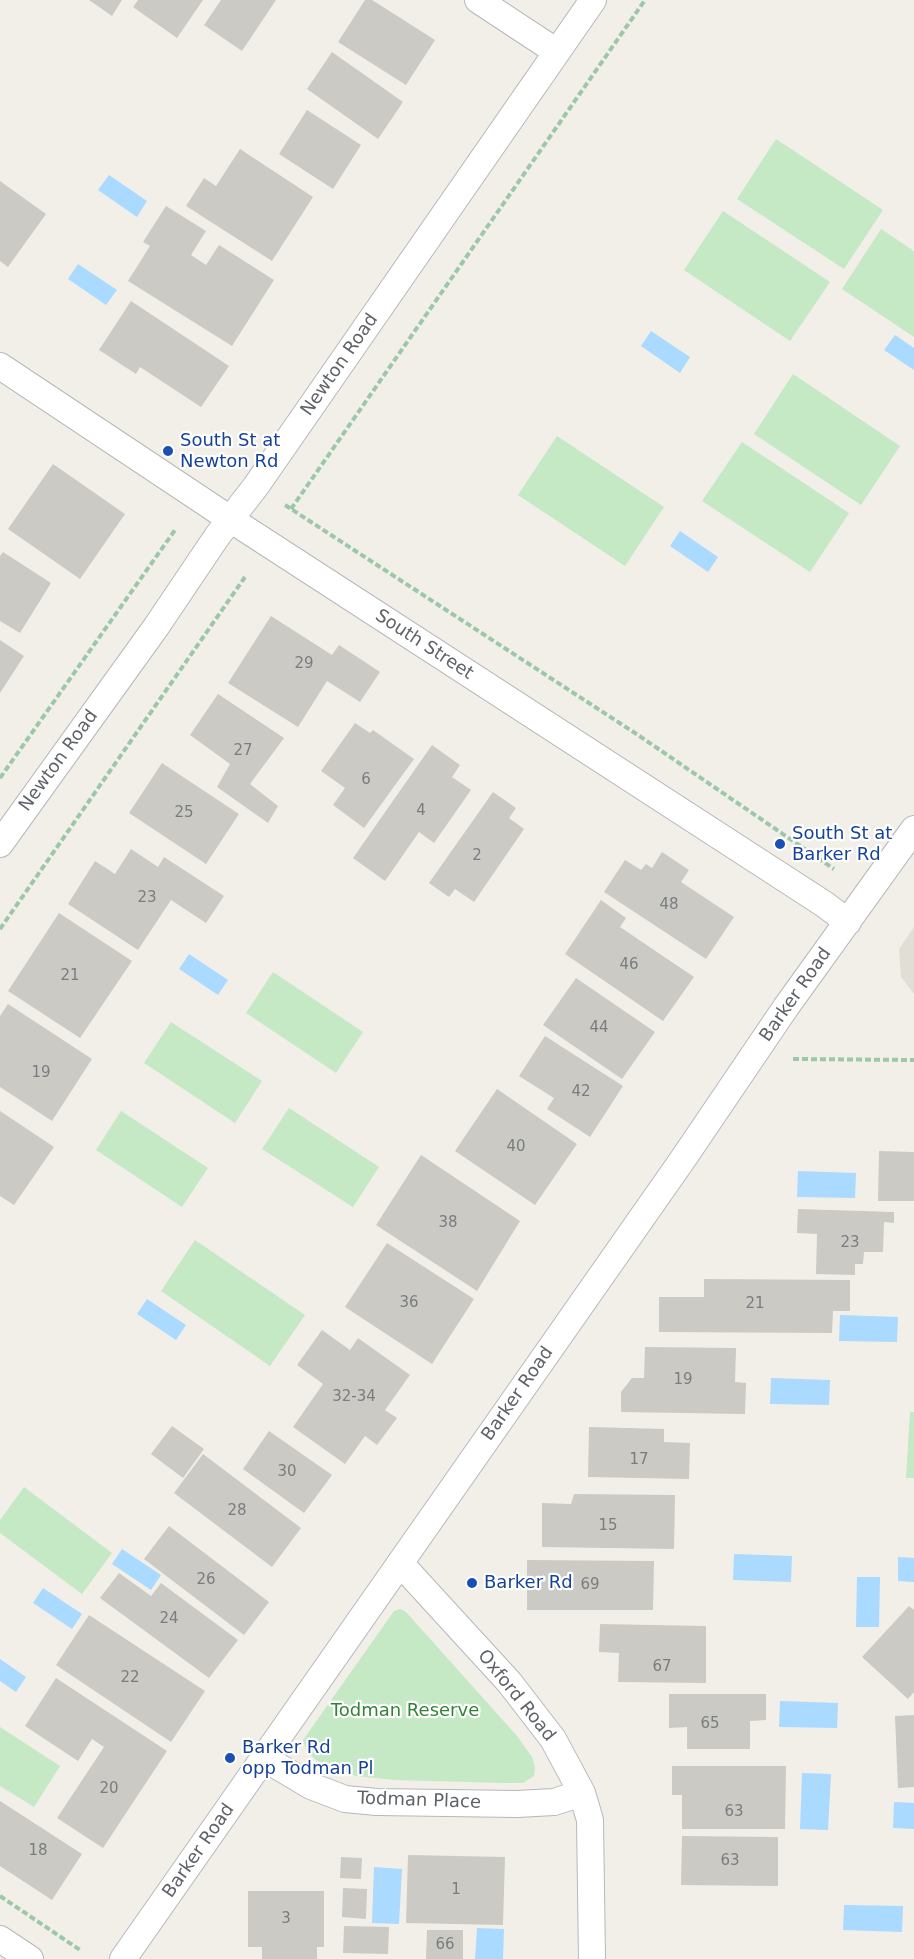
<!DOCTYPE html>
<style>
body{margin:0}
canvas{display:block;background:#f1efe8}
</style>
<canvas width="914" height="1959"></canvas>
<script>
const g = document.querySelector('canvas').getContext('2d');
g.lineJoin = 'round';
function fill(path, color) { g.fillStyle = color; g.fill(path, 'evenodd'); }
const shape = rows => new Path2D(rows.map(r => 'M' + r).join(''));
function stroke(path, color, width, dash) { g.strokeStyle = color; g.lineWidth = width; g.lineCap = dash ? 'butt' : 'round'; g.setLineDash(dash || []); g.stroke(path); }
function label(font, color, halo, rows, align = 'center') {
  g.font = font + ' "DejaVu Sans",sans-serif'; g.lineWidth = 4.5; g.setLineDash([]); g.textBaseline = 'middle'; g.strokeStyle = halo; g.fillStyle = color; for (const [text, x, y, turn = 0] of rows) {
    g.save(); g.translate(x, y); g.rotate((+turn || 0) * Math.PI / 180); g.textAlign = isNaN(turn) ? turn : align; if (halo) g.strokeText(text, 0, 0); g.fillText(text, 0, 0); g.restore();
  }
}
fill(shape([
 [914,927,914,994,901,977,899,949]
]), '#e1ded6');
fill(shape([
 [776,139,883,210,844,269,737,199],
 [723,211,830,282,790,341,684,270],
 [881,229,914,251,914,337,842,289],
 [793,374,900,446,861,505,754,434],
 [557,436,664,507,625,566,518,495],
 [742,442,849,513,810,572,702,501],
 [273,972,363,1032,336,1073,246,1013],
 [171,1022,262,1081,235,1123,144,1063],
 [289,1108,379,1167,353,1207,262,1149],
 [121,1111,208,1168,182,1207,96,1150],
 [195,1240,305,1315,270,1366,161,1291],
 [910,1412,914,1412,914,1478,906,1478],
 [24,1487,112,1553,82,1594,0,1533,0,1520],
 [400,1609,406,1612,517,1736,532,1757,535,1767,534,1776,523,1783,506,1783,394,1780,356,1776,324,1767,307,1752,303,1740,394,1611],
 [0,1727,60,1766,34,1807,0,1786]
]), '#c5e8c5');
fill(shape([
 [109,175,147,201,137,217,98,190],
 [78,264,117,290,106,305,68,279],
 [651,331,690,357,680,373,641,346],
 [895,335,914,348,914,370,884,350],
 [680,531,718,557,708,572,670,546],
 [189,954,228,980,218,995,179,969],
 [798,1171,856,1173,855,1198,797,1197],
 [147,1299,186,1325,176,1340,137,1314],
 [840,1315,898,1317,897,1342,839,1341],
 [771,1378,830,1380,829,1405,770,1404],
 [122,1549,161,1575,151,1590,112,1564],
 [734,1554,792,1556,791,1582,733,1580],
 [898,1557,914,1558,914,1582,898,1581],
 [857,1577,880,1577,879,1627,856,1627],
 [43,1588,82,1614,72,1629,33,1603],
 [0,1659,26,1677,16,1692,0,1681],
 [780,1701,838,1703,837,1728,779,1727],
 [802,1773,831,1774,828,1830,800,1829],
 [894,1802,914,1803,914,1829,893,1828],
 [374,1867,402,1869,399,1924,372,1923],
 [844,1905,903,1906,902,1932,843,1930],
 [477,1928,504,1929,503,1959,475,1959]
]), '#aadaff');
fill(shape([
 [89,0,122,0,112,16],
 [138,0,203,0,177,38,133,7],
 [221,0,276,0,242,51,204,25],
 [365,0,372,0,435,40,406,85,338,42],
 [332,52,403,102,378,139,307,89],
 [307,110,361,145,333,189,279,154],
 [240,149,313,197,272,261,186,206,204,178,216,186],
 [0,181,46,214,8,267,0,261],
 [166,206,206,231,191,255,206,265,219,245,274,280,232,346,128,281,150,246,143,242],
 [131,301,229,366,201,407,140,367,136,374,99,350],
 [53,464,125,514,80,579,8,529],
 [3,552,51,583,20,633,0,621,0,556],
 [271,616,332,655,339,645,380,672,360,702,327,681,298,727,228,683],
 [0,640,24,656,0,693],
 [218,694,284,738,250,784,278,806,268,823,217,787,230,764,190,735],
 [355,723,370,733,373,730,414,759,364,828,333,805,345,788,321,771],
 [432,745,460,765,452,777,471,790,434,843,419,832,385,881,353,858],
 [162,763,239,814,206,864,129,813],
 [493,792,516,808,509,818,524,829,474,902,455,889,449,897,429,883],
 [131,849,158,867,164,857,224,896,206,923,171,900,138,950,68,904,95,861,115,874],
 [662,852,689,870,681,882,734,917,706,959,604,892,625,860,641,870,646,864,652,868],
 [601,900,626,918,620,927,694,977,663,1021,565,954],
 [59,913,132,961,80,1038,8,991],
 [576,978,655,1032,622,1079,543,1025],
 [8,1004,92,1059,52,1121,0,1087,0,1016],
 [545,1036,623,1086,590,1137,547,1109,554,1098,519,1076],
 [497,1089,577,1144,535,1205,455,1151],
 [0,1111,54,1147,14,1205,0,1196],
 [879,1151,914,1152,914,1201,878,1201],
 [421,1155,520,1221,477,1291,376,1225],
 [798,1209,894,1212,894,1223,884,1222,883,1252,864,1252,863,1264,855,1264,855,1275,816,1274,817,1234,797,1233],
 [387,1243,474,1299,432,1364,345,1307],
 [704,1279,850,1280,850,1311,833,1311,832,1333,659,1332,659,1297,704,1297],
 [322,1330,350,1350,358,1338,410,1375,385,1410,397,1418,377,1445,365,1436,345,1464,293,1427,323,1384,297,1365],
 [645,1347,736,1348,735,1382,746,1383,745,1414,621,1412,621,1392,632,1378,644,1378],
 [172,1426,204,1449,183,1478,151,1454],
 [589,1427,664,1429,664,1442,690,1443,689,1479,588,1477],
 [269,1431,332,1475,304,1513,243,1469],
 [203,1454,301,1528,272,1567,174,1493],
 [574,1494,675,1495,674,1549,542,1547,542,1503,571,1504],
 [169,1526,269,1602,244,1635,144,1559],
 [527,1560,654,1561,653,1610,527,1610],
 [119,1573,151,1596,161,1583,238,1640,209,1678,100,1598],
 [909,1606,914,1610,914,1692,908,1699,862,1657],
 [89,1615,205,1691,171,1742,56,1665],
 [600,1624,706,1626,706,1683,618,1682,619,1653,599,1652],
 [56,1678,167,1751,103,1848,57,1818,104,1747,92,1739,78,1761,25,1726],
 [669,1694,766,1694,766,1720,750,1721,750,1749,687,1749,687,1727,669,1728],
 [914,1715,914,1787,898,1788,895,1716],
 [672,1766,786,1766,785,1829,682,1829,682,1795,672,1795],
 [0,1801,82,1854,52,1900,0,1866],
 [682,1836,778,1837,778,1886,681,1885],
 [408,1855,505,1857,503,1925,406,1923],
 [341,1857,362,1858,361,1879,340,1878],
 [343,1888,367,1889,366,1919,342,1917],
 [248,1891,324,1891,324,1947,317,1947,317,1959,262,1959,262,1947,248,1947],
 [344,1926,389,1927,388,1954,343,1953],
 [427,1930,463,1930,463,1959,426,1959]
]), '#cccac5');
const minor = shape([
 [478,0,557,52],
 [0,366,230,519,824,904,848,922],
 [0,844,156,627,218,535,256,486,593,0],
 [400,1563,509,1682,553,1739,582,1793,590,1820,592,1959],
 [264,1758,311,1786,345,1799,377,1802,517,1804,554,1802,582,1793],
 [0,1939,30,1959],
 [123,1959,683,1159,786,1007,914,829]
]);
stroke(minor, '#b5b8bc', 28);
stroke(shape([
 [285,505,638,735,834,869],
 [291,509,645,0],
 [0,778,175,530],
 [0,929,245,577],
 [793,1059,914,1060],
 [0,1896,80,1950]
]), '#9cc7a9', 4, [6, 3]);
stroke(minor, '#fff', 26);
for (const [x, y, r, color] of [
 [168,451,6,"#1a4fb4"],
 [780,844,6,"#1a4fb4"],
 [472,1583,6,"#1a4fb4"],
 [230,1758,6,"#1a4fb4"]
]) { const dot = new Path2D(); dot.arc(x, y, r, 0, 2 * Math.PI); g.fillStyle = color; g.fill(dot); stroke(dot, '#fff', 2); }
label('15px', '#7a7d7f', null, [
 ["29",304,664],
 ["27",243,751],
 ["6",366,780],
 ["4",421,811],
 ["25",184,813],
 ["2",477,856],
 ["23",147,898],
 ["48",669,905],
 ["46",629,965],
 ["21",70,976],
 ["44",599,1028],
 ["19",41,1073],
 ["42",581,1092],
 ["40",516,1147],
 ["38",448,1223],
 ["23",850,1243],
 ["36",409,1303],
 ["21",755,1304],
 ["19",683,1380],
 ["32-34",354,1397],
 ["17",639,1460],
 ["30",287,1472],
 ["28",237,1511],
 ["15",608,1526],
 ["26",206,1580],
 ["69",590,1585],
 ["24",169,1619],
 ["67",662,1667],
 ["22",130,1678],
 ["65",710,1724],
 ["20",109,1789],
 ["63",734,1812],
 ["18",38,1851],
 ["63",730,1861],
 ["1",456,1890],
 ["3",286,1919],
 ["66",445,1945]
]);
label('18px', '#5f6368', '#fff', [
 ["Newton Road",340,365,-55],
 ["South Street",424,645,33],
 ["Newton Road",59,761,-54],
 ["Barker Road",796,995,-55],
 ["Barker Road",518,1394,-55],
 ["Oxford Road",516,1696,51],
 ["Todman Place",419,1801,2],
 ["Barker Road",199,1851,-55]
]);
label('18px', '#164399', '#fff', [
 ["South St at",180,441],
 ["Newton Rd",180,462],
 ["South St at",792,834],
 ["Barker Rd",792,855],
 ["Barker Rd",484,1583],
 ["Barker Rd",242,1748],
 ["opp Todman Pl",242,1769]
], 'left');
label('18px', '#348238', '#fff', [
 ["Todman Reserve",405,1711]
]);
</script>
